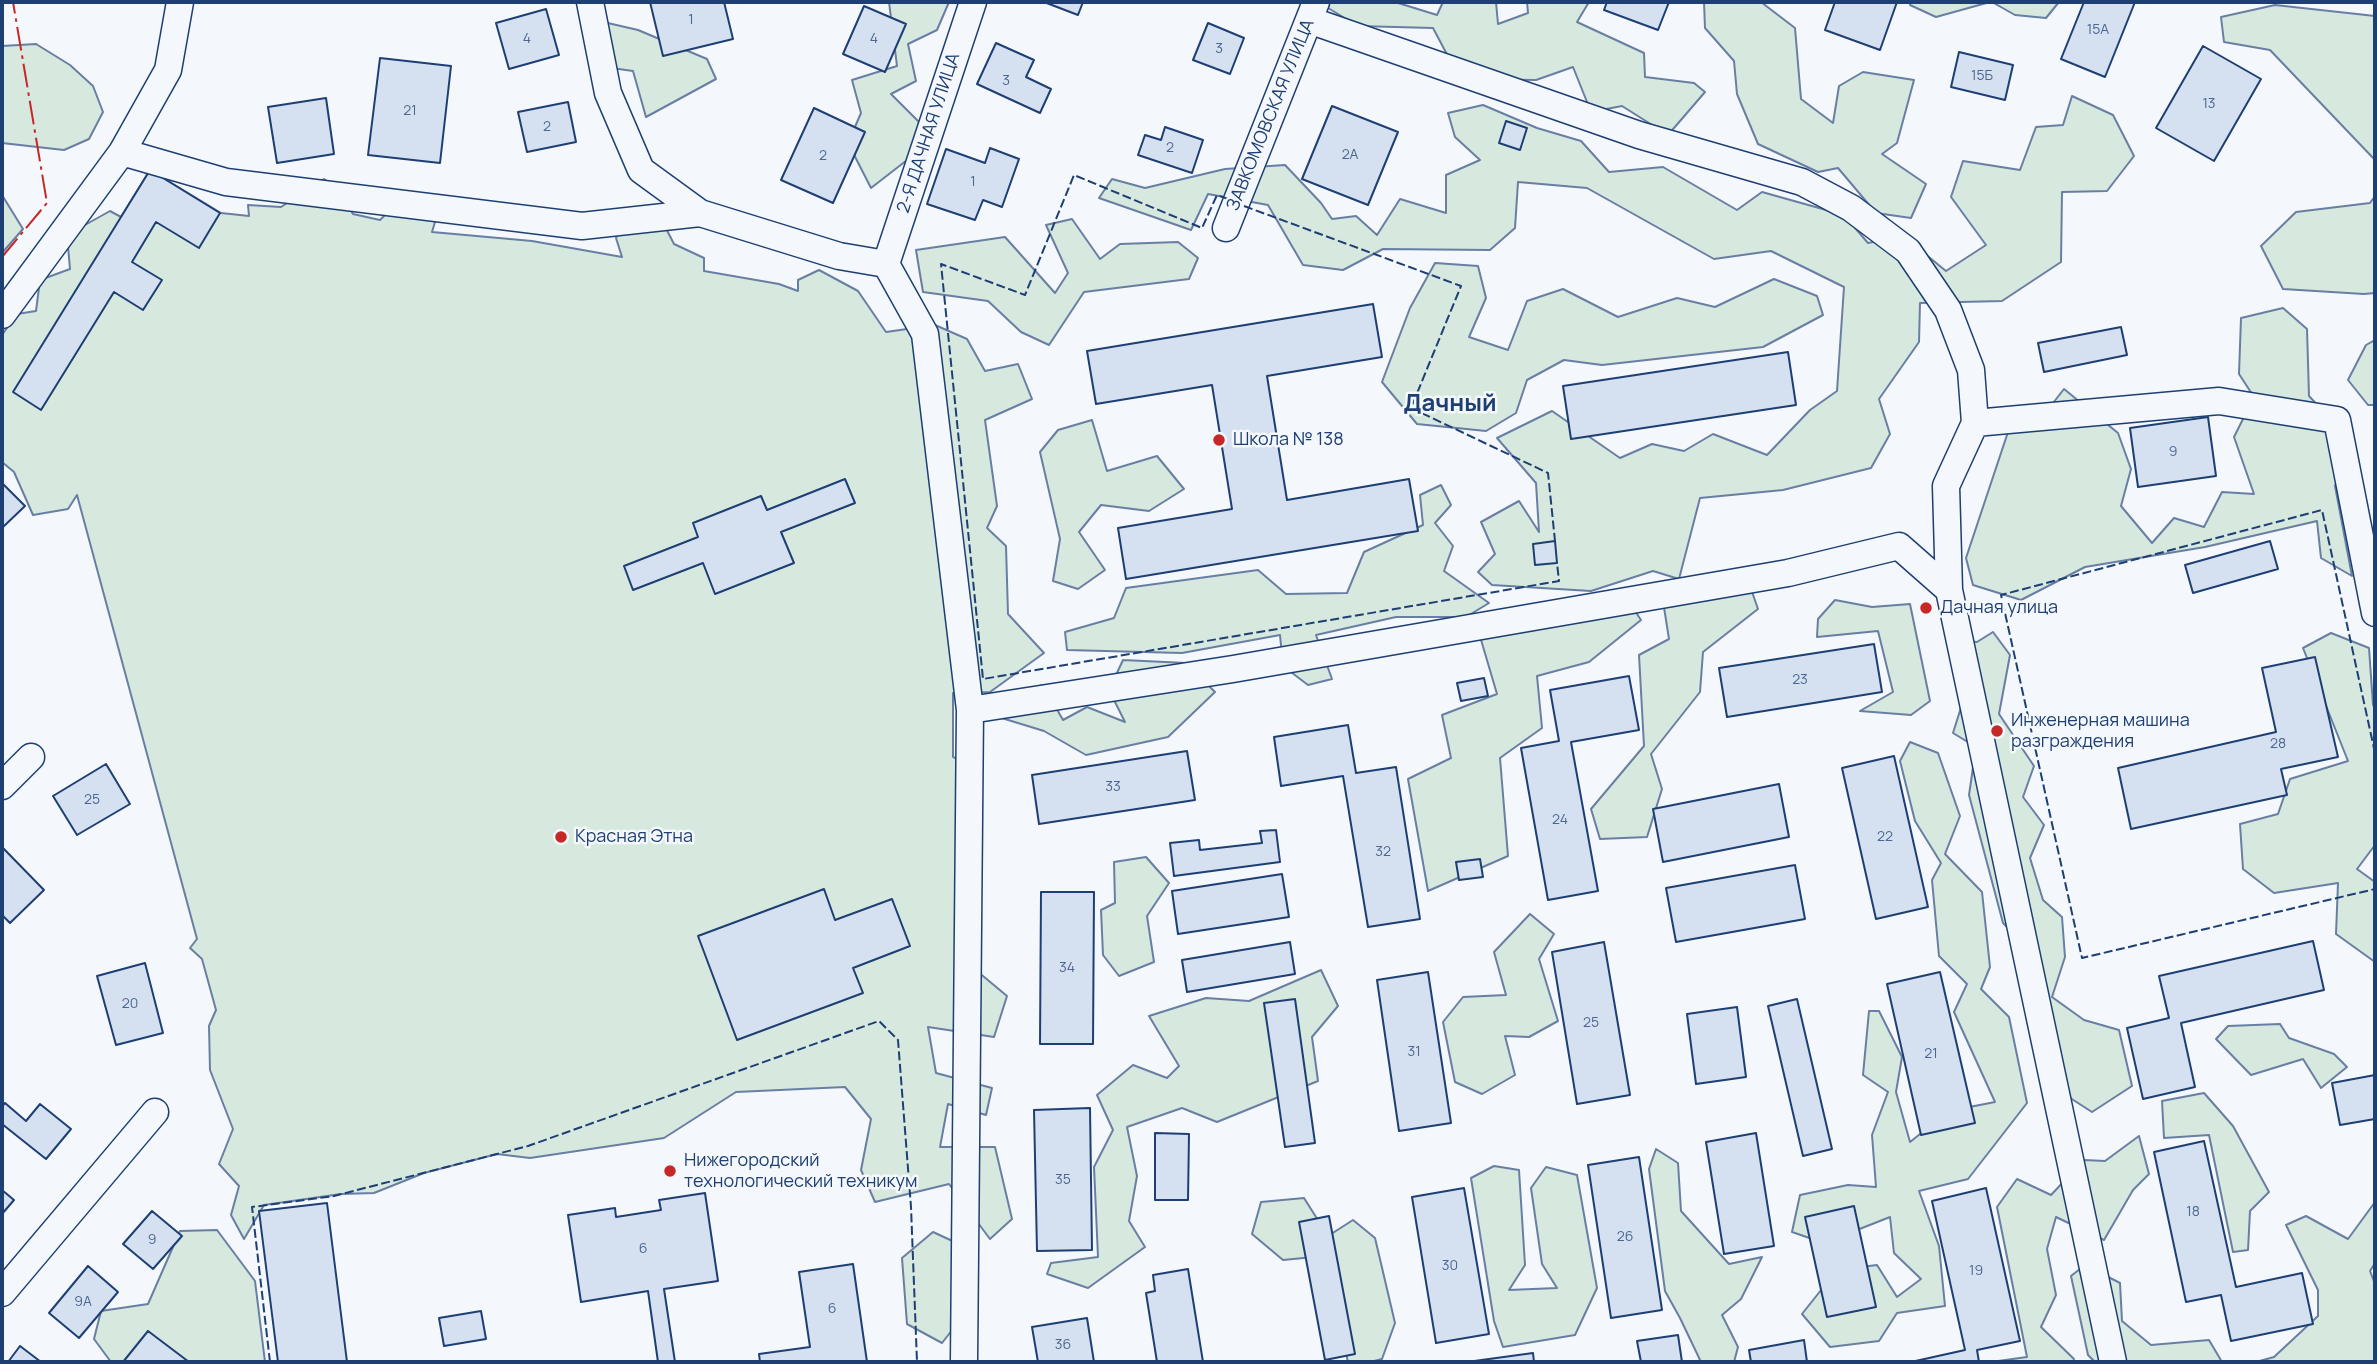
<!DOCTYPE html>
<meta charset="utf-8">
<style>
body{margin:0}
#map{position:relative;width:2377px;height:1364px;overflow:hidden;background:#f4f7fb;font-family:Manrope,sans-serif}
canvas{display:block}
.frame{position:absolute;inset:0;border:4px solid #1d3f73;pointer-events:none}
</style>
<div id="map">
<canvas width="2377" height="1364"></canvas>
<div class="frame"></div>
</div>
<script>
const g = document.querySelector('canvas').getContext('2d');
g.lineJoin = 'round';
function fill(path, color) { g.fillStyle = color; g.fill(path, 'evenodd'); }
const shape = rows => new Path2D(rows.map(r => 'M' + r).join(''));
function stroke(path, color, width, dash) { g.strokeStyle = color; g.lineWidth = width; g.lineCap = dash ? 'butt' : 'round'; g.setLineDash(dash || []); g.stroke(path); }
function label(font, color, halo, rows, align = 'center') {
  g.font = font + ' Manrope,sans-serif'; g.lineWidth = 5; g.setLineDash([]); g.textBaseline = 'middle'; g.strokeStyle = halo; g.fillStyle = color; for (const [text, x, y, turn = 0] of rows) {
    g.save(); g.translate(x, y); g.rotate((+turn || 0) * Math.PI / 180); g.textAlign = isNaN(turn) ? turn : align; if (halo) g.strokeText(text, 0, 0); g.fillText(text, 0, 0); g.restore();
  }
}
const green = shape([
 [889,2,949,2,937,30,908,44,916,81,891,94,919,122,911,157,871,188,848,143,861,113,852,80,897,66,889,2],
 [1318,2,1395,2,1437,15,1443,2,1496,2,1498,24,1528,13,1527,2,1589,2,1577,22,1644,53,1645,77,1694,83,1705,92,1668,135,1622,106,1591,112,1573,67,1536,80,1460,79,1433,28,1358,26,1318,2],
 [1704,2,1761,2,1795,28,1801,99,1833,123,1839,86,1863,72,1914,80,1897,143,1882,154,1926,184,1911,218,1876,213,1838,168,1818,172,1758,144,1737,94,1734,61,1705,28,1704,2],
 [1911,2,1990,2,1936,17,1910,5,1911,2],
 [1992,2,2059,2,2046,18,2015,15,1992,2],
 [2275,5,2375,16,2375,160,2270,50,2224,42,2221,17,2275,5],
 [599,21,638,30,707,59,716,79,646,117,633,71,590,65,599,21],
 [36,44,70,65,93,86,103,112,89,139,64,150,2,143,2,46,36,44],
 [2072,96,2113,115,2134,156,2107,191,2062,192,2061,262,2002,301,1920,303,1919,342,1879,399,1890,434,1871,468,1783,490,1700,498,1679,579,1653,571,1591,591,1492,585,1478,572,1495,554,1481,522,1519,501,1539,532,1536,483,1497,438,1552,411,1620,458,1652,444,1684,451,1713,434,1767,455,1810,410,1837,391,1844,287,1771,251,1714,259,1587,188,1518,182,1515,228,1490,250,1383,249,1343,270,1303,265,1268,205,1208,194,1191,230,1099,198,1112,179,1145,188,1225,169,1285,165,1321,203,1332,219,1356,216,1377,235,1400,199,1446,213,1446,175,1480,160,1455,137,1448,113,1483,105,1537,128,1581,141,1609,172,1663,167,1737,210,1762,192,1844,215,1868,243,1903,236,1946,271,1986,245,1951,197,1963,161,2020,170,2036,127,2063,125,2072,96],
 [150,170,221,213,249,216,248,205,281,207,324,179,339,188,353,214,380,220,403,197,417,198,435,222,432,232,532,241,622,257,616,238,627,212,655,207,674,244,704,258,704,271,779,284,798,291,798,280,819,270,858,291,886,332,935,325,967,339,985,371,1018,364,1032,399,985,420,997,506,987,528,1006,546,1008,614,1044,653,990,692,953,693,953,757,982,769,965,961,1007,996,994,1037,928,1027,936,1073,992,1088,986,1115,948,1104,940,1147,995,1147,1012,1219,990,1239,949,1184,875,1202,861,1170,871,1119,845,1087,736,1092,664,1138,530,1158,497,1154,424,1173,374,1193,341,1194,264,1205,244,1239,231,1215,239,1186,219,1164,233,1129,210,1070,209,1026,216,1010,202,959,190,948,197,939,77,495,68,509,33,515,14,472,2,462,2,335,17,314,36,311,40,280,70,269,67,235,110,211,121,217,150,170],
 [2,195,23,229,2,253,2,195],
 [2375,196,2375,293,2364,294,2283,289,2261,246,2296,212,2370,203,2375,196],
 [1072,219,1100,259,1120,244,1178,242,1198,258,1189,279,1084,292,1049,345,1021,332,988,301,923,292,916,250,1005,237,1055,293,1068,273,1046,225,1072,219],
 [1435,263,1478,266,1486,298,1469,337,1508,350,1527,301,1563,289,1618,317,1677,298,1715,307,1774,279,1817,296,1823,315,1763,347,1602,365,1564,360,1527,380,1516,413,1486,431,1417,424,1382,382,1410,308,1435,263],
 [2283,308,2307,329,2309,396,2350,440,2335,486,2352,576,2321,558,2317,521,2205,547,2085,567,2021,600,1973,585,1966,558,2008,432,2035,426,2064,389,2118,433,2131,469,2121,506,2152,543,2174,518,2204,527,2222,492,2254,494,2234,437,2254,397,2239,374,2241,318,2283,308],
 [2375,340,2375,405,2368,405,2348,380,2366,345,2375,340],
 [1092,420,1107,471,1157,456,1184,489,1149,511,1101,505,1079,532,1105,570,1078,589,1053,581,1060,539,1040,452,1058,430,1092,420],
 [1441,485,1451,505,1435,523,1453,546,1444,571,1489,603,1466,617,1396,617,1316,635,1332,679,1308,685,1283,666,1280,635,1182,653,1067,650,1065,632,1114,618,1126,588,1258,570,1286,594,1347,593,1364,552,1423,525,1420,495,1441,485],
 [1750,586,1758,609,1703,652,1700,692,1651,754,1662,789,1647,837,1600,839,1591,809,1644,746,1639,655,1669,639,1663,601,1750,586],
 [1835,600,1872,607,1910,604,1930,701,1911,715,1860,711,1893,692,1878,631,1817,637,1818,619,1835,600],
 [1631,605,1641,620,1589,662,1537,676,1542,728,1500,758,1508,856,1428,891,1408,779,1451,758,1442,715,1497,694,1479,633,1631,605],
 [1993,632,2010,655,1999,714,2034,766,2023,797,2044,825,2030,858,2043,900,2062,917,2065,957,2052,997,2084,1020,2119,1030,2132,1086,2092,1112,2050,1085,2031,951,2003,923,1969,795,1976,747,1953,733,1964,698,1951,640,1977,642,1993,632],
 [2331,633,2369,648,2373,705,2375,708,2375,845,2357,869,2375,882,2375,962,2336,934,2338,883,2274,893,2243,869,2240,824,2278,814,2290,779,2348,761,2303,648,2331,633],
 [1123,660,1186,663,1215,692,1168,737,1086,755,1044,731,995,716,997,697,1043,685,1063,720,1087,707,1125,722,1109,690,1123,660],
 [1910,742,1938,753,1960,816,1945,854,1982,892,1990,967,1981,989,2009,1017,2027,1103,1968,1179,1919,1191,1939,1246,1945,1306,1897,1313,1879,1341,1830,1347,1802,1314,1837,1270,1877,1265,1897,1297,1921,1279,1894,1253,1890,1217,1824,1243,1792,1232,1800,1195,1848,1185,1876,1187,1872,1135,1888,1092,1863,1075,1869,1011,1879,1011,1902,1057,1896,1092,1910,1142,1949,1111,1995,1102,1954,1012,1967,984,1939,956,1932,880,1941,863,1915,821,1900,761,1910,742],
 [1146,857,1169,883,1147,916,1154,962,1119,976,1103,955,1101,910,1115,903,1114,862,1146,857],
 [1530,914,1554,934,1539,959,1558,1021,1529,1037,1505,1036,1515,1075,1482,1094,1455,1082,1443,1022,1463,997,1506,995,1494,952,1530,914],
 [1321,970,1338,1006,1312,1037,1318,1081,1217,1122,1182,1108,1127,1127,1137,1176,1129,1221,1145,1247,1088,1288,1047,1274,1051,1263,1098,1257,1094,1167,1113,1130,1097,1095,1133,1065,1167,1078,1179,1066,1149,1016,1206,998,1249,1001,1321,970],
 [2280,1024,2289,1038,2334,1054,2347,1067,2321,1088,2303,1059,2251,1075,2216,1039,2228,1026,2280,1024],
 [2204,1093,2233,1126,2269,1192,2250,1211,2248,1250,2233,1252,2209,1135,2164,1138,2162,1101,2204,1093],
 [2139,1136,2149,1174,2133,1190,2104,1240,2056,1217,2047,1249,2056,1295,2041,1327,2074,1359,2073,1362,1991,1362,2027,1357,1997,1207,2017,1179,2051,1195,2084,1160,2105,1161,2139,1136],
 [1656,1149,1678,1163,1681,1211,1729,1264,1762,1257,1741,1299,1722,1315,1738,1347,1734,1362,1701,1362,1680,1318,1665,1291,1649,1169,1656,1149],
 [1494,1166,1519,1170,1525,1265,1509,1290,1557,1288,1542,1264,1531,1188,1546,1167,1577,1175,1597,1288,1575,1335,1503,1347,1494,1321,1471,1178,1494,1166],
 [1304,1198,1328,1236,1353,1220,1375,1238,1395,1323,1382,1359,1370,1362,1348,1362,1324,1256,1283,1260,1252,1234,1261,1202,1304,1198],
 [2375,1202,2375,1263,2370,1271,2375,1284,2375,1362,2256,1362,2274,1357,2318,1316,2318,1290,2286,1225,2306,1216,2348,1239,2375,1202],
 [217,1230,255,1281,265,1362,111,1362,94,1339,101,1311,148,1304,180,1231,217,1230],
 [933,1232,959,1244,960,1320,942,1343,907,1324,902,1258,933,1232],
 [2085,1265,2120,1283,2122,1321,2151,1345,2209,1340,2222,1362,2095,1362,2088,1355,2071,1276,2085,1265]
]);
fill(green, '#d7e8df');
stroke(green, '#687fa3', 2);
const building = shape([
 [650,2,724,2,733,39,663,56,650,2],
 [1044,2,1083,2,1078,15,1044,2],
 [1607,2,1669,2,1658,30,1604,10,1607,2],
 [1835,2,1897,2,1880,50,1825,30,1835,2],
 [2084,2,2135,2,2105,77,2061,59,2084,2],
 [864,6,906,24,885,72,843,54,864,6],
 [546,9,559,55,509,69,496,23,546,9],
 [1208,23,1244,38,1230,74,1193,60,1208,23],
 [996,43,1034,60,1026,77,1051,89,1040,113,977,84,996,43],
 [2203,46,2261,79,2214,161,2156,128,2203,46],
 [1959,52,2013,65,2005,100,1951,87,1959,52],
 [380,58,451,66,440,163,368,155,380,58],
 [326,98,334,154,277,163,268,107,326,98],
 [568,102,576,142,527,152,518,112,568,102],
 [1332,106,1398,132,1368,205,1302,179,1332,106],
 [814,108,865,132,833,203,781,180,814,108],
 [1506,121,1527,128,1520,150,1499,143,1506,121],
 [1165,127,1203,140,1192,173,1138,155,1145,135,1161,140,1165,127],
 [990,148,1019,159,1002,207,983,200,975,220,927,204,946,149,985,163,990,148],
 [150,170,220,213,199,248,156,222,132,262,162,280,143,310,114,292,41,410,13,392,150,170],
 [1373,304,1382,357,1267,376,1287,500,1409,479,1418,531,1126,579,1118,528,1232,509,1212,385,1096,404,1087,351,1373,304],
 [2121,327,2127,355,2044,372,2038,343,2121,327],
 [1788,352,1796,405,1571,439,1563,386,1788,352],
 [2208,417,2216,476,2138,487,2130,428,2208,417],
 [845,479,855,503,781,532,794,563,715,594,703,563,633,590,624,566,698,537,693,523,761,496,767,510,845,479],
 [2,483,25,506,2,528,2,483],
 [1555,541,1557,563,1535,565,1533,544,1555,541],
 [2270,541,2278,569,2193,593,2185,565,2270,541],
 [1874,644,1882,692,1727,717,1719,668,1874,644],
 [2315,657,2338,757,2281,769,2287,795,2131,829,2118,768,2276,732,2262,668,2315,657],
 [1629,676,1639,730,1571,742,1598,891,1548,900,1521,748,1559,741,1550,690,1629,676],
 [1484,678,1488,696,1461,701,1457,683,1484,678],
 [1348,725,1356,773,1396,767,1420,919,1368,927,1343,776,1281,786,1274,737,1348,725],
 [1187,751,1195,800,1039,824,1032,775,1187,751],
 [1894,756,1928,907,1876,919,1842,768,1894,756],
 [106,764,130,804,77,835,53,796,106,764],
 [1779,784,1789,837,1663,862,1653,809,1779,784],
 [1276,830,1280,862,1174,876,1170,843,1199,840,1200,850,1262,843,1260,831,1276,830],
 [2,847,44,890,10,923,2,915,2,847],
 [1480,859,1483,877,1459,880,1456,862,1480,859],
 [1795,865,1805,919,1676,942,1666,888,1795,865],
 [1282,874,1289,917,1178,934,1172,891,1282,874],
 [824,889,835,920,892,899,910,946,853,968,863,993,737,1040,698,936,824,889],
 [1041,892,1094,892,1093,1044,1040,1044,1041,892],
 [2313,941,2324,990,2181,1023,2195,1087,2143,1099,2127,1028,2169,1018,2159,976,2313,941],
 [1290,942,1295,974,1187,992,1182,960,1290,942],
 [1604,942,1630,1095,1577,1104,1552,952,1604,942],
 [145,963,163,1033,116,1045,97,976,145,963],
 [1428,972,1451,1123,1399,1131,1377,980,1428,972],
 [1940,972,1975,1123,1921,1135,1887,984,1940,972],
 [1295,999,1315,1143,1285,1147,1264,1003,1295,999],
 [1797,999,1832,1149,1803,1156,1768,1006,1797,999],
 [1737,1007,1746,1077,1696,1084,1687,1014,1737,1007],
 [2375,1075,2375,1119,2340,1125,2332,1083,2375,1075],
 [5,1103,26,1121,40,1104,71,1129,46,1159,2,1124,2,1107,5,1103],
 [1090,1108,1092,1250,1037,1251,1034,1110,1090,1108],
 [1155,1133,1189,1134,1188,1200,1155,1200,1155,1133],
 [1756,1133,1774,1246,1724,1254,1706,1142,1756,1133],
 [2204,1141,2236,1287,2302,1273,2313,1324,2231,1341,2221,1295,2186,1302,2154,1152,2204,1141],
 [1639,1157,1662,1310,1611,1318,1588,1165,1639,1157],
 [1464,1188,1489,1334,1436,1343,1412,1197,1464,1188],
 [1986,1188,2020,1341,1977,1350,1979,1362,1911,1362,1965,1350,1932,1201,1986,1188],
 [2,1190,14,1200,2,1214,2,1190],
 [705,1193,718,1281,664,1289,675,1362,658,1362,648,1291,581,1302,568,1215,615,1208,616,1217,661,1210,659,1200,705,1193],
 [327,1203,347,1362,278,1362,259,1211,327,1203],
 [1854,1206,1876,1307,1827,1317,1805,1217,1854,1206],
 [152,1211,182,1236,153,1269,123,1244,152,1211],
 [1329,1216,1355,1354,1325,1360,1299,1222,1329,1216],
 [853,1264,867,1362,760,1362,759,1354,810,1347,799,1272,853,1264],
 [88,1266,118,1292,79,1338,49,1313,88,1266],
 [1188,1269,1203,1362,1157,1362,1146,1293,1155,1291,1153,1275,1188,1269],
 [481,1311,486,1339,444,1346,439,1318,481,1311],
 [1087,1318,1094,1362,1038,1362,1032,1327,1087,1318],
 [148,1331,189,1362,123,1362,148,1331],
 [1678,1335,1682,1362,1641,1362,1637,1341,1678,1335],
 [1804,1340,1807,1362,1751,1362,1749,1350,1804,1340],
 [20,1346,41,1362,8,1362,20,1346],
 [1533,1353,1534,1362,1467,1362,1533,1353]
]);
fill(building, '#d5e0f0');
stroke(building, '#1d3f73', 2);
const street = shape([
 [590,2,608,93,641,170,700,213],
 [1309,20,1639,135,1802,182,1851,208,1908,251,1948,310,1971,370,1975,423,1946,486,1949,590,2113,1362],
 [122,152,226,182,582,226,700,213,839,256,886,264],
 [1226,228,1316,2],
 [886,264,925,334,970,710,964,1362],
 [886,264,973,2],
 [2,315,122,152,168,70,180,2],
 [1975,423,2219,401,2337,420,2375,613],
 [970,710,1233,669,1788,573,1899,546,1949,590],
 [2,786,31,757],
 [2,1293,155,1112]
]);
stroke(street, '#1d3f73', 29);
stroke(street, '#f4f7fb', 26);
stroke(shape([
 [1228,199,1217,195,1202,228,1074,175,1025,295,941,264,983,679,1559,581,1557,563],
 [1244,206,1461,286,1411,408,1548,473,1555,541],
 [2375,753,2322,510,2001,595,2082,958,2375,889],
 [270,1362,252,1207,334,1196,528,1146,879,1021,898,1040,911,1207,917,1362]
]), '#1d3f73', 2, [9, 3.5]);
stroke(shape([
 [2,257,47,203,13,2]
]), '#c62828', 2, [24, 5, 3.5, 5]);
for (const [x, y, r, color] of [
 [1219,440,7,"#c62828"],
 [1926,608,7,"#c62828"],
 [1997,731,7,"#c62828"],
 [561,837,7,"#c62828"],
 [670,1171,7,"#c62828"]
]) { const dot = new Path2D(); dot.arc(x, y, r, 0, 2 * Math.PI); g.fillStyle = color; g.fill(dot); stroke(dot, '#f4f7fb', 2.5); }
label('14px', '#4b6792', null, [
 ["1",691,20],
 ["15А",2098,30],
 ["4",527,39],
 ["4",874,39],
 ["3",1219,49],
 ["15Б",1982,76],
 ["3",1006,81],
 ["13",2209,104],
 ["21",410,111],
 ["2",547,127],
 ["2",1170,148],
 ["2А",1350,155],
 ["2",823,156],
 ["1",973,182],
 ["9",2173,452],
 ["23",1800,680],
 ["28",2278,744],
 ["33",1113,787],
 ["25",92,800],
 ["24",1560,820],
 ["22",1885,837],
 ["32",1383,852],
 ["34",1067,968],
 ["20",130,1004],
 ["25",1591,1023],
 ["31",1414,1052],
 ["21",1931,1054],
 ["35",1063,1180],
 ["18",2193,1212],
 ["26",1625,1237],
 ["9",152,1240],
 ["6",643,1249],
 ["30",1450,1266],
 ["19",1976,1271],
 ["9А",83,1302],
 ["6",832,1309],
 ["36",1063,1345]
]);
label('18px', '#1d3f73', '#f4f7fb', [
 ["ЗАВКОМОВСКАЯ УЛИЦА",1271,115,-68],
 ["2-Я ДАЧНАЯ УЛИЦА",929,133,-72]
]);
label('18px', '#1d3f73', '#f4f7fb', [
 ["Школа № 138",1233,440],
 ["Дачная улица",1940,608],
 ["Инженерная машина",2011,721],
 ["разграждения",2011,742],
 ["Красная Этна",575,837],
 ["Нижегородский",684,1161],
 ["технологический техникум",684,1182]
], 'left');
label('bold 24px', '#1d3f73', '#f4f7fb', [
 ["Дачный",1450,404]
]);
</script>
